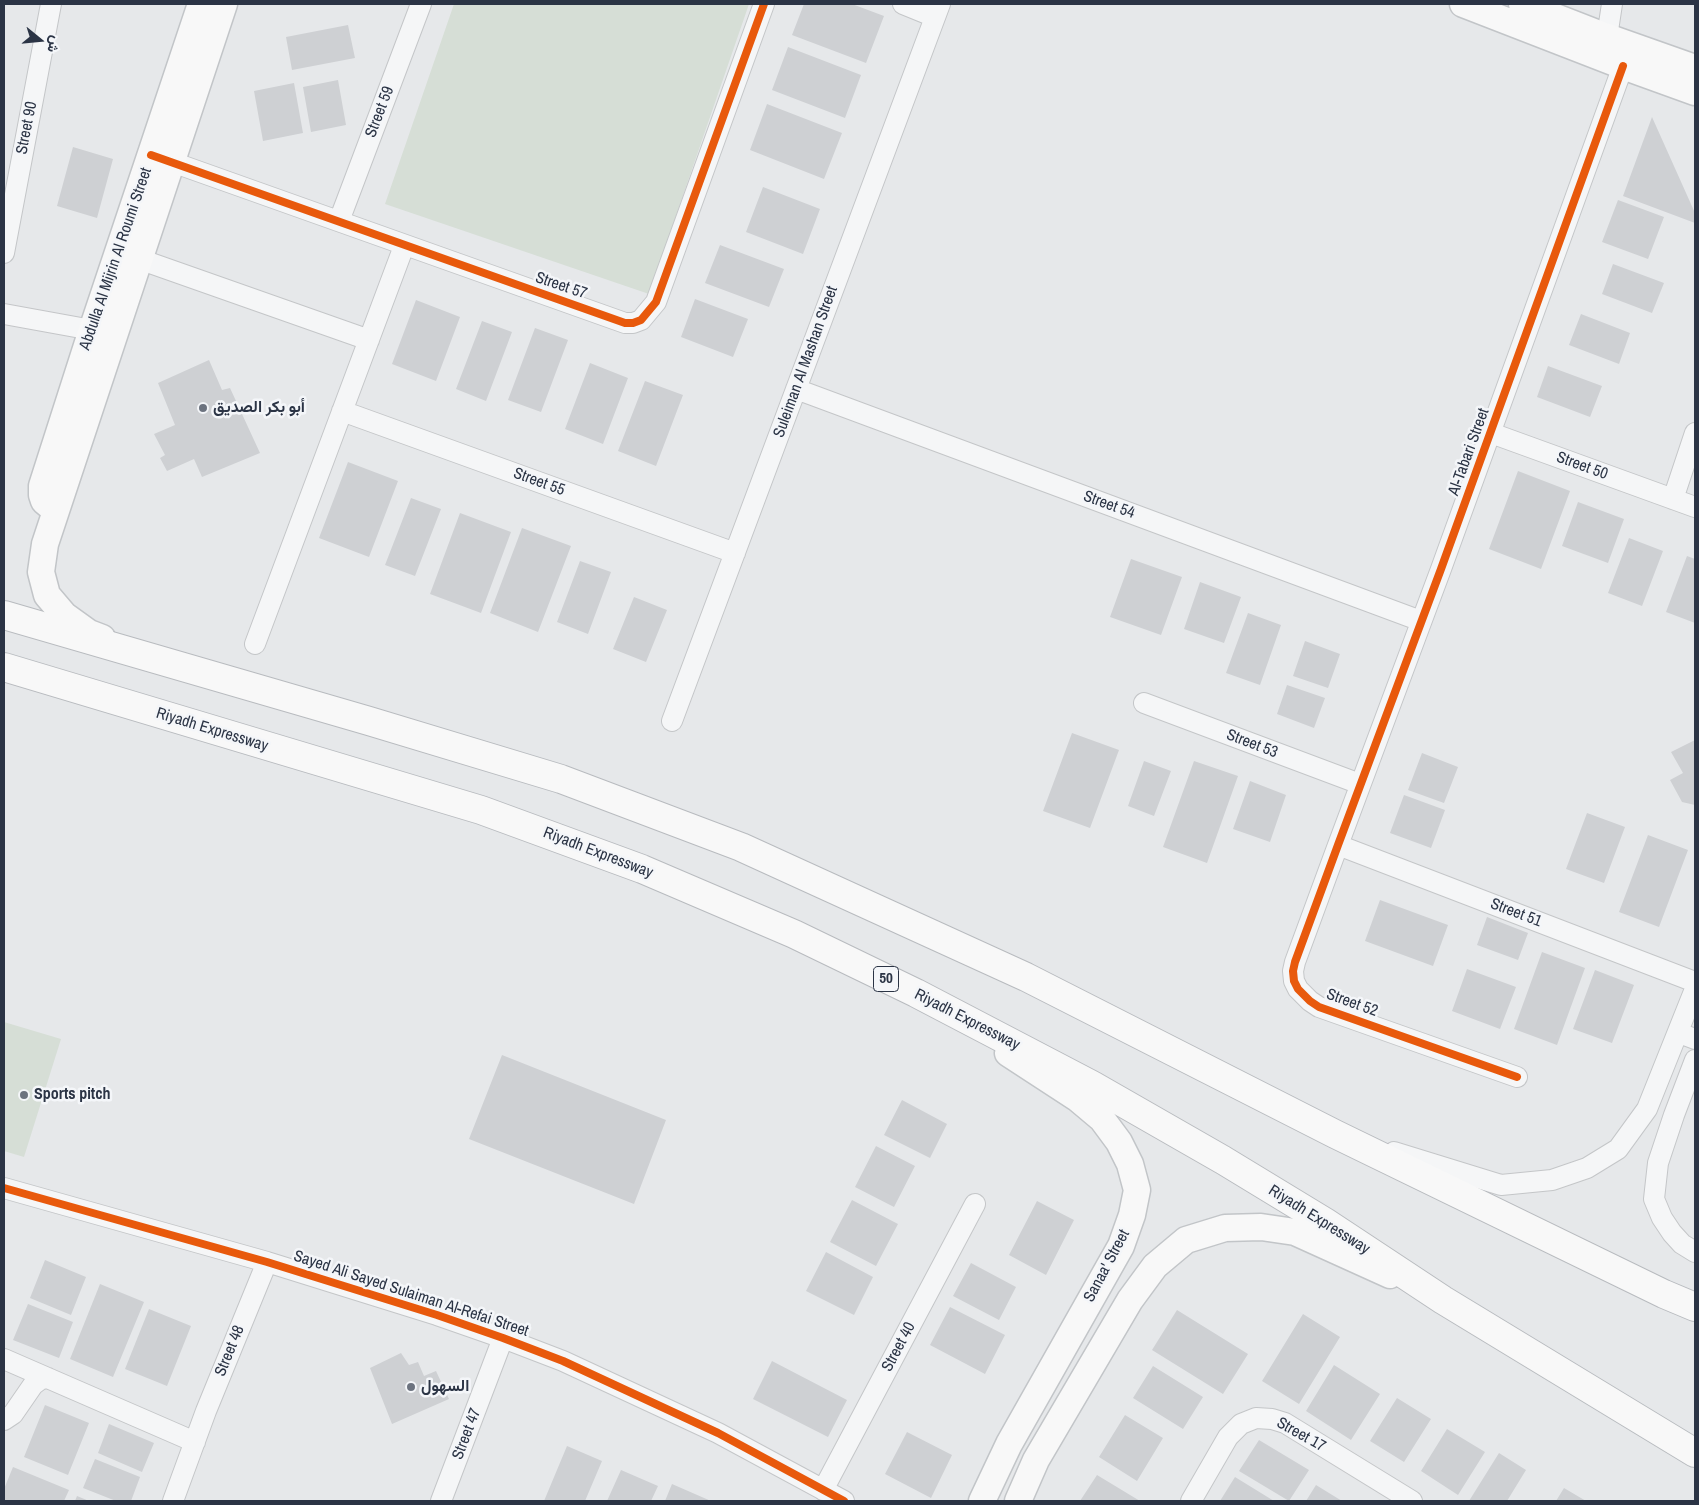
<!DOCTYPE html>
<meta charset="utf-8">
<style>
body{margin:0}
#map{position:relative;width:1699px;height:1505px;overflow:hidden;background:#e6e8ea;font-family:"Archivo Narrow",Vazirmatn,sans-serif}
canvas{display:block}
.frame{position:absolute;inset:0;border:5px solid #2b3445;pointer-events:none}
.north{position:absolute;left:15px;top:15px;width:50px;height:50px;-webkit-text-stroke:4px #f4f6f9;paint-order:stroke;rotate:107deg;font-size:14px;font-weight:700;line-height:20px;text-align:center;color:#2b3445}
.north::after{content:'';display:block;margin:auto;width:18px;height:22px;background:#2b3445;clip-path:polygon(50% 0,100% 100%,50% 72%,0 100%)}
</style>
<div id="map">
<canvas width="1699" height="1505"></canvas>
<div class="frame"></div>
<div class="north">ش</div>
</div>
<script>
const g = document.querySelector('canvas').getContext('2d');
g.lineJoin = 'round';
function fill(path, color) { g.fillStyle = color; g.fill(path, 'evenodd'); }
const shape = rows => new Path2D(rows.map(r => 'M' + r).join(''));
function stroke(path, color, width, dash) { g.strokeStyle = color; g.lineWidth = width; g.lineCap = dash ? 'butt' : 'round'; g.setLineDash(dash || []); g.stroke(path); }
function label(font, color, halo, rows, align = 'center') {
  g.font = font + ' "Archivo Narrow",Vazirmatn,sans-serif'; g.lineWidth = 5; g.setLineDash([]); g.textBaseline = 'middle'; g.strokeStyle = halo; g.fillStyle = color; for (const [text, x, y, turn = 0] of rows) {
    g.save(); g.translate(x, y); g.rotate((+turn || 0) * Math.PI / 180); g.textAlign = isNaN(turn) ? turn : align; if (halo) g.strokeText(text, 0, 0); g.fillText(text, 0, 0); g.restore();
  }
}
fill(shape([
 [454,4,749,4,649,294,385,204],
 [4,1022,61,1039,24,1157,4,1151]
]), '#d6ded6');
fill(shape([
 [804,4,852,4,884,16,866,63,792,35],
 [348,25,355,58,292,70,286,37],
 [788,47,861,75,845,118,772,90],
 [338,80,346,125,311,132,303,87],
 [294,83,303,133,263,141,254,91],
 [767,104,842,133,824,179,750,150],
 [1652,117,1695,213,1695,223,1623,196],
 [73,147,113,159,97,218,57,206],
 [763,187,820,209,803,254,746,232],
 [1618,200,1664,217,1648,259,1602,242],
 [720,245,784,269,769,307,705,283],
 [1613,264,1664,283,1652,313,1602,294],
 [695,299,748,319,733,357,681,337],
 [416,300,460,317,436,381,392,364],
 [1581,314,1630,333,1619,364,1569,345],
 [482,321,512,332,486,401,456,389],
 [535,328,568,340,541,412,508,400],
 [209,360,222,390,230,388,260,453,202,477,194,459,167,471,160,458,165,455,154,434,175,425,158,383],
 [590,363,628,378,603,444,565,429],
 [1548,366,1602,386,1590,417,1537,397],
 [645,381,683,395,656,466,618,451],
 [348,462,398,481,369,557,319,538],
 [1518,471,1570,491,1541,569,1489,549],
 [411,498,441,509,415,576,385,565],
 [1578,502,1624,519,1608,563,1562,546],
 [460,513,511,532,481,613,430,594],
 [522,528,571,546,538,632,490,613],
 [1629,538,1663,551,1642,606,1608,593],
 [1687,556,1695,559,1695,623,1666,612],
 [1131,559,1182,577,1161,635,1110,617],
 [580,561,611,572,588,634,557,622],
 [1200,582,1241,597,1224,643,1184,629],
 [634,597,667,610,646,662,613,649],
 [1248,613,1281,625,1260,685,1226,673],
 [1305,641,1340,654,1328,688,1293,676],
 [1287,685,1325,698,1314,728,1277,714],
 [1072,733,1119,750,1090,828,1043,811],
 [1695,740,1695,805,1682,802,1670,780,1683,773,1671,752],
 [1422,753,1458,767,1444,803,1408,790],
 [1144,761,1171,771,1154,816,1128,806],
 [1194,761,1238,776,1207,863,1163,847],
 [1250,781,1286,795,1270,842,1233,829],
 [1404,795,1445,810,1431,848,1390,833],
 [1587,813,1625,827,1604,883,1566,869],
 [1648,835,1688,850,1659,927,1619,912],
 [1380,900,1448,925,1433,966,1365,941],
 [1487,917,1528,933,1518,960,1477,945],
 [1542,952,1585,968,1557,1045,1514,1029],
 [1467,969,1516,987,1500,1029,1452,1011],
 [1595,970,1634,985,1612,1043,1573,1029],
 [502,1055,666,1120,634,1204,469,1139],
 [902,1100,947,1124,930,1158,884,1135],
 [876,1146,915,1166,894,1207,855,1187],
 [852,1200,898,1224,876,1266,830,1242],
 [1037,1201,1074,1220,1046,1275,1009,1255],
 [826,1252,873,1277,854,1315,806,1291],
 [45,1260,86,1277,71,1315,30,1298],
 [971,1263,1016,1287,999,1320,953,1296],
 [100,1284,144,1302,113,1377,70,1359],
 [28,1304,73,1322,59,1358,13,1340],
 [950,1307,1005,1335,985,1374,930,1345],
 [149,1309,191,1326,167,1386,125,1369],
 [1177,1310,1248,1354,1223,1394,1152,1350],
 [1303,1314,1340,1337,1299,1404,1262,1381],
 [401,1353,409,1365,418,1362,424,1376,436,1371,449,1399,392,1424,370,1368],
 [772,1361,847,1400,828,1437,753,1399],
 [1334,1365,1380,1394,1351,1440,1306,1411],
 [1153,1366,1203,1397,1183,1429,1133,1398],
 [1397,1398,1431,1419,1404,1462,1370,1441],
 [45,1405,89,1423,68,1475,24,1457],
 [1125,1415,1163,1438,1137,1481,1099,1457],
 [109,1424,154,1443,142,1472,98,1453],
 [1447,1429,1485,1452,1458,1495,1421,1471],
 [907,1432,952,1455,931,1498,885,1474],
 [1259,1440,1309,1470,1289,1501,1239,1471],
 [567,1446,602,1461,585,1501,544,1501],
 [1499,1453,1526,1470,1507,1501,1469,1501],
 [95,1459,140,1477,131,1501,116,1501,83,1488],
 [13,1467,69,1490,64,1501,4,1501,4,1489],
 [621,1470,658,1486,651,1501,607,1501],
 [1097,1475,1140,1501,1080,1501],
 [1235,1477,1274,1501,1220,1501],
 [672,1484,711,1501,665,1501],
 [1316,1485,1342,1501,1306,1501],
 [1564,1488,1586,1501,1556,1501],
 [77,1496,89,1501,75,1501]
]), '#ced0d3');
const minor = shape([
 [903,4,935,17],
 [1607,37,1612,4],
 [158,157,625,323,633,323,641,320,656,302,764,4],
 [339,221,421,4],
 [4,253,51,4],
 [139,259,369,340],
 [4,314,92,330],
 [796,389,1421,621],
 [342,411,735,553],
 [1491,433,1695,507],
 [1673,499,1695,433],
 [255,644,404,246],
 [1144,703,1360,784],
 [672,721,940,4],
 [1338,845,1695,982],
 [1679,1033,1695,1039],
 [1695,1060,1674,1115,1658,1163,1654,1199,1662,1218,1672,1233,1682,1244,1695,1252],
 [1517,1077,1319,1007,1310,1001,1298,989,1294,981,1293,971,1295,962,1338,845,1441,569,1623,66],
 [1394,1152,1501,1185,1552,1180,1587,1168,1618,1149,1647,1109,1695,989],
 [4,1188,267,1262,437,1315,503,1338,563,1361,718,1433,844,1501],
 [4,1359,195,1442],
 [4,1420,13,1414,33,1385,41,1379,48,1378],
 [823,1490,975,1204],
 [173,1501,206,1411,267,1262],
 [441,1501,503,1338],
 [1191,1501,1228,1437,1241,1424,1256,1418,1272,1419,1285,1423,1412,1501]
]);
const major = shape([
 [1463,4,1623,66,1695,92],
 [1522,4,1607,37,1695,68],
 [57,506,50,506,44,501,42,495,42,486,92,330,201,4],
 [102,638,89,633,64,615,47,595,41,572,45,544,224,4],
 [982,1501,1009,1444,1121,1246,1132,1215,1137,1190,1130,1164,1119,1142,1102,1119,1077,1098,1008,1053],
 [1018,1501,1036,1460,1130,1300,1155,1266,1186,1240,1225,1228,1261,1227,1295,1232,1390,1275]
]);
const highway = shape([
 [4,615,369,721,561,779,741,847,1026,977,1335,1134,1664,1294,1695,1307],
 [4,667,481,810,642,869,794,934,916,993,1092,1085,1223,1160,1325,1222,1443,1300,1695,1453]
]);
stroke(minor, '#c4c6c8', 22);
stroke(major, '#c2c5c8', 29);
stroke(highway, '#b8bbbf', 30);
stroke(minor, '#f5f6f7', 20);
stroke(major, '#f8f8f8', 26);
stroke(highway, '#f8f8f8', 28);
stroke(shape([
 [151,155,625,323,633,323,641,320,656,302,764,4],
 [1517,1077,1319,1007,1310,1001,1298,989,1294,981,1293,971,1295,962,1338,845,1441,569,1623,66],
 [4,1188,267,1262,437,1315,503,1338,563,1361,718,1433,844,1501]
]), '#e8590c', 8);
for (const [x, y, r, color] of [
 [203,408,5,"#6c737f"],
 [24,1095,5,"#6c737f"],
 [411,1387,5,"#6c737f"]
]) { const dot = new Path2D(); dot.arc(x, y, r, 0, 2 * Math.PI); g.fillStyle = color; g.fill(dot); stroke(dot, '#f4f6f9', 2); }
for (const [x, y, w] of [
 [886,979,25]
]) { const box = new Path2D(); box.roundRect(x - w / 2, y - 12.5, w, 25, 4); g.fillStyle = '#f4f6f9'; g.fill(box); stroke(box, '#2b3445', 1); }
label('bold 15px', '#2b3445', null, [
 ["50",886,979]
]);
label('16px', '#2b3445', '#f4f6f9', [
 ["Street 59",380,112,-69],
 ["Street 90",27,128,-79],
 ["Abdulla Al Mijrin Al Roumi Street",116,259,-71],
 ["Street 57",561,286,19],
 ["Suleiman Al Mashan Street",806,362,-70],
 ["Al-Tabari Street",1469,452,-70],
 ["Street 50",1582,466,20],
 ["Street 55",539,482,20],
 ["Street 54",1109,505,20],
 ["Riyadh Expressway",212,730,17],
 ["Street 53",1252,744,21],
 ["Riyadh Expressway",598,853,21],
 ["Street 51",1516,913,21],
 ["Street 52",1352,1003,20],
 ["Riyadh Expressway",967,1020,27],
 ["Riyadh Expressway",1319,1220,32],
 ["Sanaa' Street",1107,1266,-62],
 ["Sayed Ali Sayed Sulaiman Al-Refai Street",411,1294,18],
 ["Street 40",899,1347,-62],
 ["Street 48",230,1351,-68],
 ["Street 47",467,1434,-69],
 ["Street 17",1301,1435,29]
]);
label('bold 16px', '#2b3445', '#f4f6f9', [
 ["أبو بكر الصديق",213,408],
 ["Sports pitch",34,1095],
 ["السهول",421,1387]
], 'left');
</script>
